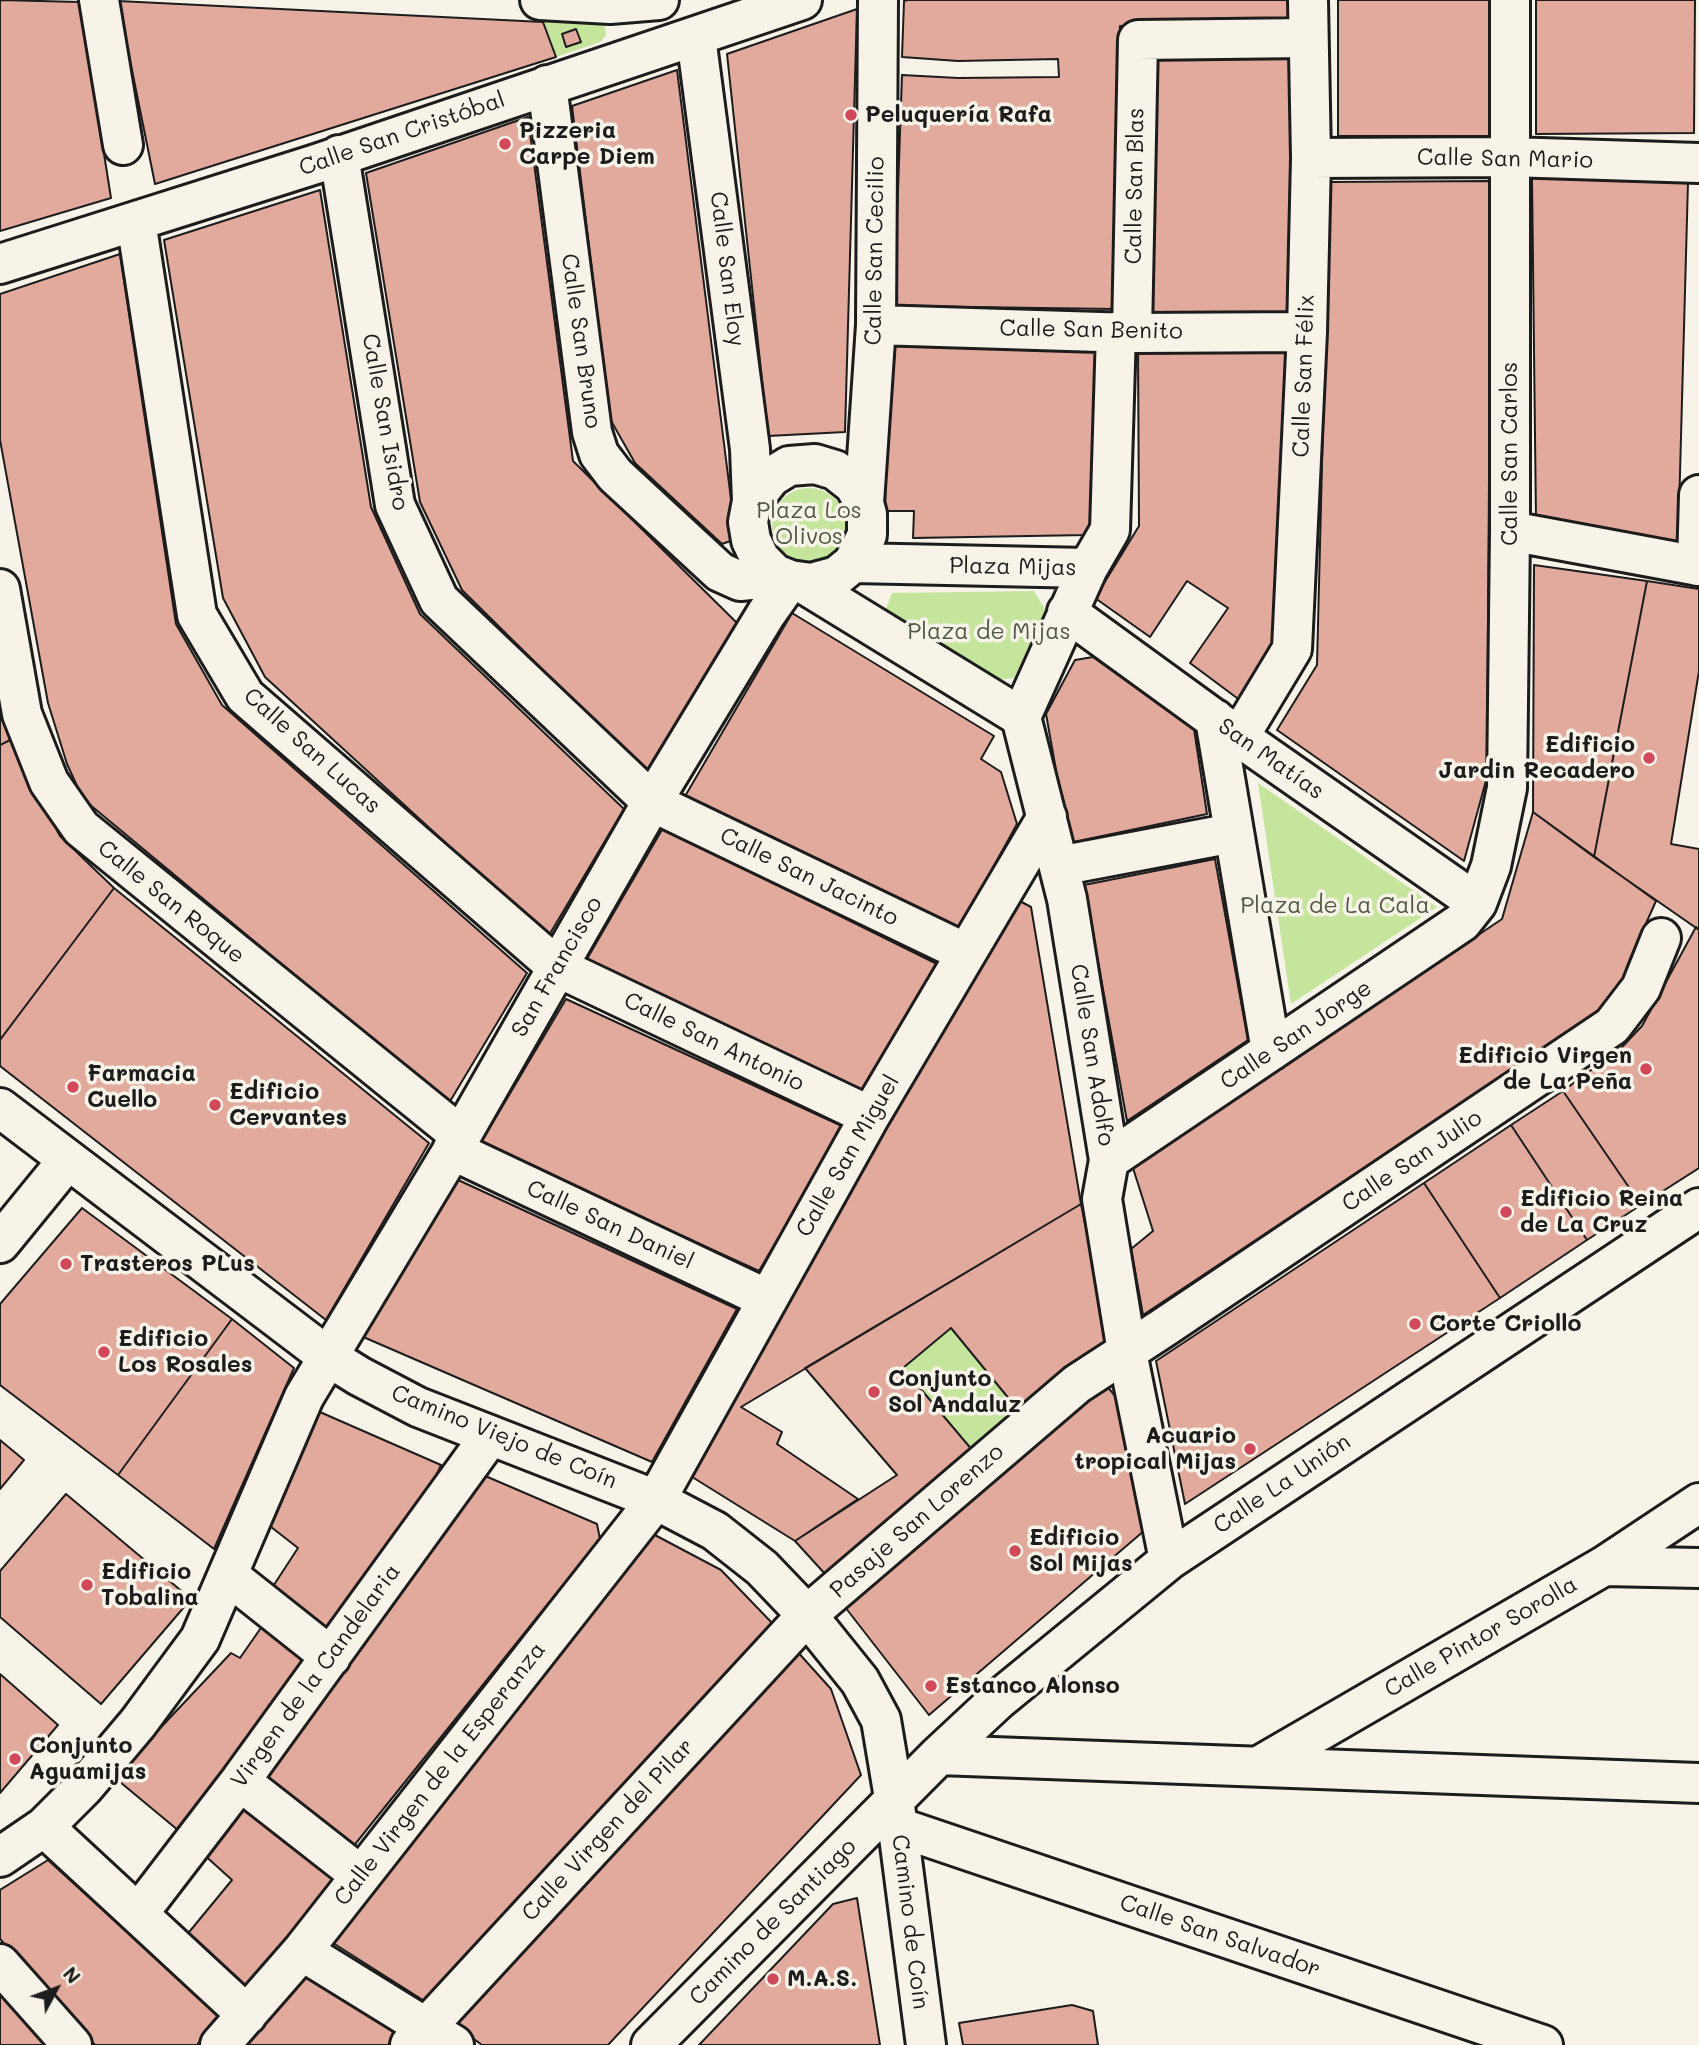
<!DOCTYPE html>
<meta charset="utf-8">
<style>
body{margin:0}
#map{position:relative;width:1699px;height:2045px;overflow:hidden;background:#f7f3e8;font-family:Mali,sans-serif}
canvas{display:block}
.north{position:absolute;left:21px;top:1954px;width:70px;height:70px;-webkit-text-stroke:5px #f7f3e8;paint-order:stroke;rotate:49deg;font-size:19px;font-weight:700;line-height:28px;text-align:center;color:#1c1c1c}
.north::after{content:'';display:block;margin:auto;width:24px;height:32px;background:#1c1c1c;clip-path:polygon(50% 0,100% 100%,50% 72%,0 100%)}
</style>
<div id="map">
<canvas width="1699" height="2045"></canvas>
<div class="north">N</div>
</div>
<script>
const g = document.querySelector('canvas').getContext('2d');
g.lineJoin = 'round';
function fill(path, color) { g.fillStyle = color; g.fill(path, 'evenodd'); }
const shape = rows => new Path2D(rows.map(r => 'M' + r).join(''));
function stroke(path, color, width, dash) { g.strokeStyle = color; g.lineWidth = width; g.lineCap = dash ? 'butt' : 'round'; g.setLineDash(dash || []); g.stroke(path); }
function label(font, color, halo, rows, align = 'center') {
  g.font = font + ' Mali,sans-serif'; g.lineWidth = 7; g.setLineDash([]); g.textBaseline = 'middle'; g.strokeStyle = halo; g.fillStyle = color; for (const [text, x, y, turn = 0] of rows) {
    g.save(); g.translate(x, y); g.rotate((+turn || 0) * Math.PI / 180); g.textAlign = isNaN(turn) ? turn : align; if (halo) g.strokeText(text, 0, 0); g.fillText(text, 0, 0); g.restore();
  }
}
fill(shape([
 [543,22,600,22,605,27,606,35,600,42,556,57],
 '772 525a37 37 0 1 1 74 0a37 37 0 1 1-74 0Z',
 [1034,591,1046,611,1014,678,991,681,884,614,892,593],
 [1258,783,1437,907,1291,1004],
 [951,1328,1019,1411,973,1451,903,1368]
]), '#c5e49c');
const building = shape([
 [0,0,80,2,111,198,0,231,0,0],
 [908,0,1291,0,1292,24,1120,26,1114,309,894,306,902,75,958,78,1059,77,1058,59,958,61,902,57,904,1,908,0],
 [1338,0,1492,0,1493,136,1338,136,1338,0],
 [1536,0,1695,0,1694,133,1536,134,1536,0],
 [118,1,543,22,556,57,155,184,118,1],
 [857,9,845,432,768,436,727,54,857,9],
 [576,29,581,42,566,47,562,34,576,29],
 [1294,52,1293,313,1150,314,1153,55,1294,52],
 [677,70,736,539,722,544,635,463,610,419,572,106,677,70],
 [528,117,573,461,738,624,651,777,462,590,420,502,366,173,528,117],
 [1532,178,1688,182,1678,546,1536,520,1532,178],
 [1491,181,1487,777,1464,861,1277,730,1317,665,1329,182,1491,181],
 [320,190,371,507,420,614,624,809,548,937,265,677,223,598,164,240,320,190],
 [120,254,176,624,222,705,527,973,449,1103,83,799,67,764,48,703,0,440,0,294,120,254],
 [888,343,1104,349,1102,519,1087,535,913,538,914,511,885,511,888,343],
 [1138,351,1290,352,1276,642,1241,701,1190,663,1228,608,1187,581,1150,637,1095,598,1139,526,1138,351],
 [1534,565,1647,581,1594,857,1533,812,1534,565],
 [1647,581,1699,589,1699,671,1671,844,1699,849,1699,930,1594,857,1647,581],
 [792,613,994,736,981,759,1001,772,1017,824,957,933,684,798,792,613],
 [1093,657,1194,729,1207,814,1069,843,1046,714,1075,660,1093,657],
 [0,709,10,740,0,745,0,709],
 [10,740,60,836,114,888,0,1040,0,745,10,740],
 [1533,812,1656,901,1628,964,1620,988,1593,1016,1143,1315,1131,1249,1153,1231,1133,1168,1502,919,1533,812],
 [663,828,937,964,859,1096,584,964,663,828],
 [1215,859,1248,1040,1127,1121,1084,885,1215,859],
 [114,888,429,1143,326,1320,0,1066,0,1040,114,888],
 [1016,899,1031,907,1081,1204,741,1407,782,1432,777,1444,858,1499,795,1541,689,1475,1016,899],
 [1696,927,1699,930,1699,1168,1641,1205,1563,1091,1622,1047,1642,1026,1696,927],
 [566,999,844,1127,759,1271,480,1144,566,999],
 [1563,1091,1641,1205,1587,1240,1511,1125,1563,1091],
 [1511,1125,1587,1240,1500,1298,1424,1183,1511,1125],
 [456,1179,737,1309,652,1462,361,1336,456,1179],
 [1424,1183,1500,1298,1185,1504,1156,1361,1424,1183],
 [1081,1204,1110,1345,1019,1411,951,1328,903,1368,973,1451,826,1575,795,1541,897,1475,805,1368,1081,1204],
 [82,1208,232,1319,118,1475,0,1385,0,1304,82,1208],
 [232,1319,294,1368,214,1549,118,1475,232,1319],
 [1106,1385,1121,1403,1145,1530,929,1715,845,1607,1106,1385],
 [313,1409,441,1465,418,1517,328,1640,268,1594,298,1548,266,1523,313,1409],
 [0,1440,24,1460,0,1489,0,1440],
 [483,1475,597,1524,600,1539,352,1848,260,1778,483,1475],
 [66,1494,191,1599,101,1704,0,1617,0,1571,66,1494],
 [653,1534,721,1570,773,1624,426,2002,333,1943,653,1534],
 [265,1622,309,1656,179,1831,114,1777,231,1653,240,1658,265,1622],
 [795,1649,831,1689,861,1775,608,2045,482,2045,451,2022,795,1649],
 [0,1674,58,1725,0,1793,0,1674],
 [240,1801,336,1875,300,1926,243,1990,185,1937,232,1880,201,1852,240,1801],
 [48,1860,221,2017,197,2045,95,2045,0,1939,0,1890,48,1860],
 [857,1898,880,2045,699,2045,833,1904,857,1898],
 [306,1970,402,2030,388,2045,240,2045,306,1970],
 [0,1985,54,2045,0,2045,0,1985],
 [1072,2005,1093,2011,1098,2045,963,2045,959,2023,1072,2005]
]);
fill(building, '#e2a99d');
stroke(building, '#1c1c1c', 2);
const street = shape([
 [99,0,123,145],
 [540,0,610,4,659,0],
 [696,37,750,449,752,501,748,522,751,540,760,559,775,574,790,580,811,583,837,576,853,563,867,535,867,514,864,503,854,485,835,470,815,464,789,466,771,477,752,501],
 [547,85,592,432,599,454,615,475,720,572,740,581,760,579,775,574],
 [339,155,395,505,439,600,652,802,966,953],
 [1311,158,1509,157,1699,163],
 [136,221,197,615,245,696,557,967,870,1116],
 [0,264,316,164,802,0],
 [876,325,1132,333,1307,332],
 [1132,333,1138,40,1308,38],
 [864,503,876,325,878,0],
 [1510,531,1699,566],
 [1697,566,1699,495],
 [1088,568,1110,530,1116,332],
 [801,582,1021,717,1088,568,853,563],
 [0,589,22,714,49,782,81,828,461,1136],
 [1067,612,1239,737,1477,903],
 [1021,717,1067,899,1109,1160,1102,1199,1127,1352,1169,1560],
 [1215,719,1271,1051],
 [1239,737,1292,649,1307,332,1311,158,1308,0],
 [1059,866,1233,833],
 [0,1108,327,1356,359,1376,418,1407,656,1500,715,1531,762,1568,807,1615,860,1681,881,1720,894,1798,926,2045],
 [452,1150,767,1299],
 [1109,1160,1462,922,1477,903,1491,866,1507,788,1510,531,1510,0],
 [0,1243,67,1161],
 [1604,1566,1699,1568],
 [229,1576,331,1657],
 [939,1755,1699,1783],
 [1259,1766,1604,1566,1699,1503],
 [240,1781,360,1875],
 [44,1827,247,2015],
 [898,1827,1543,2045],
 [0,1857,44,1827,84,1787,138,1723,200,1639,304,1397,461,1136,652,802,766,614,790,580],
 [138,1914,240,1781,490,1436],
 [302,1951,454,2045],
 [0,1964,72,2045],
 [220,2045,302,1951,656,1500,870,1116,1047,817],
 [410,2045,807,1615,1077,1384,1163,1328,1612,1026,1641,988,1661,938],
 [651,2045,939,1755,998,1700,1169,1560,1699,1208]
]);
stroke(street, '#1c1c1c', 44);
stroke(street, '#f7f3e8', 38);
for (const [x, y, r, color] of [
 [851,115,7,"#d1495b"],
 [505,144,7,"#d1495b"],
 [1649,758,7,"#d1495b"],
 [1646,1069,7,"#d1495b"],
 [73,1087,7,"#d1495b"],
 [215,1105,7,"#d1495b"],
 [1506,1212,7,"#d1495b"],
 [66,1264,7,"#d1495b"],
 [1415,1324,7,"#d1495b"],
 [104,1352,7,"#d1495b"],
 [874,1392,7,"#d1495b"],
 [1250,1449,7,"#d1495b"],
 [1015,1551,7,"#d1495b"],
 [87,1585,7,"#d1495b"],
 [931,1686,7,"#d1495b"],
 [15,1759,7,"#d1495b"],
 [773,1979,7,"#d1495b"]
]) { const dot = new Path2D(); dot.arc(x, y, r, 0, 2 * Math.PI); g.fillStyle = color; g.fill(dot); stroke(dot, '#f7f3e8', 2.5); }
label('bold 23px', '#1c1c1c', '#f7f3e8', [
 ["Peluquería Rafa",865,115],
 ["Pizzeria",519,131],
 ["Carpe Diem",519,157],
 ["Edificio",1635,745,"right"],
 ["Jardin Recadero",1635,771,"right"],
 ["Edificio Virgen",1632,1056,"right"],
 ["de La Peña",1632,1082,"right"],
 ["Farmacia",87,1074],
 ["Cuello",87,1100],
 ["Edificio",229,1092],
 ["Cervantes",229,1118],
 ["Edificio Reina",1520,1199],
 ["de La Cruz",1520,1225],
 ["Trasteros PLus",80,1264],
 ["Corte Criollo",1429,1324],
 ["Edificio",118,1339],
 ["Los Rosales",118,1365],
 ["Conjunto",888,1379],
 ["Sol Andaluz",888,1405],
 ["Acuario",1236,1436,"right"],
 ["tropical Mijas",1236,1462,"right"],
 ["Edificio",1029,1538],
 ["Sol Mijas",1029,1564],
 ["Edificio",101,1572],
 ["Tobalina",101,1598],
 ["Estanco Alonso",945,1686],
 ["Conjunto",29,1746],
 ["Aguamijas",29,1772],
 ["M.A.S.",787,1979]
], 'left');
label('23px', '#1c1c1c', '#f7f3e8', [
 ["Calle San Cristóbal",402,134,-19],
 ["Calle San Mario",1505,159,1],
 ["Calle San Blas",1135,186,-89],
 ["Calle San Cecilio",875,251,-89],
 ["Calle San Eloy",727,269,83],
 ["Calle San Benito",1091,330,1],
 ["Calle San Bruno",581,341,82],
 ["Calle San Félix",1304,376,-88],
 ["Calle San Isidro",385,422,80],
 ["Calle San Carlos",1510,454,-90],
 ["Plaza Mijas",1013,567,1],
 ["Calle San Lucas",312,751,42],
 ["San Matías",1271,759,35],
 ["Calle San Jacinto",809,877,26],
 ["Calle San Roque",171,902,39],
 ["San Francisco",557,967,-60],
 ["Calle San Jorge",1296,1035,-34],
 ["Calle San Antonio",714,1042,26],
 ["Calle San Adolfo",1092,1055,81],
 ["Calle San Miguel",848,1156,-60],
 ["Calle San Julio",1412,1161,-34],
 ["Calle San Daniel",610,1225,25],
 ["Camino Viejo de Coín",504,1437,22],
 ["Calle La Unión",1282,1484,-34],
 ["Pasaje San Lorenzo",917,1521,-41],
 ["Calle Pintor Sorolla",1481,1637,-30],
 ["Virgen de la Candelaria",316,1676,-54],
 ["Calle Virgen de la Esperanza",440,1774,-52],
 ["Calle Virgen del Pilar",608,1830,-47],
 ["Camino de Santiago",773,1922,-45],
 ["Camino de Coín",910,1922,83],
 ["Calle San Salvador",1220,1936,19]
]);
label('23px', '#4f5842', '#f7f3e8', [
 ["Plaza Los",809,511],
 ["Olivos",809,537],
 ["Plaza de Mijas",989,632],
 ["Plaza de La Cala",1335,906]
]);
</script>
